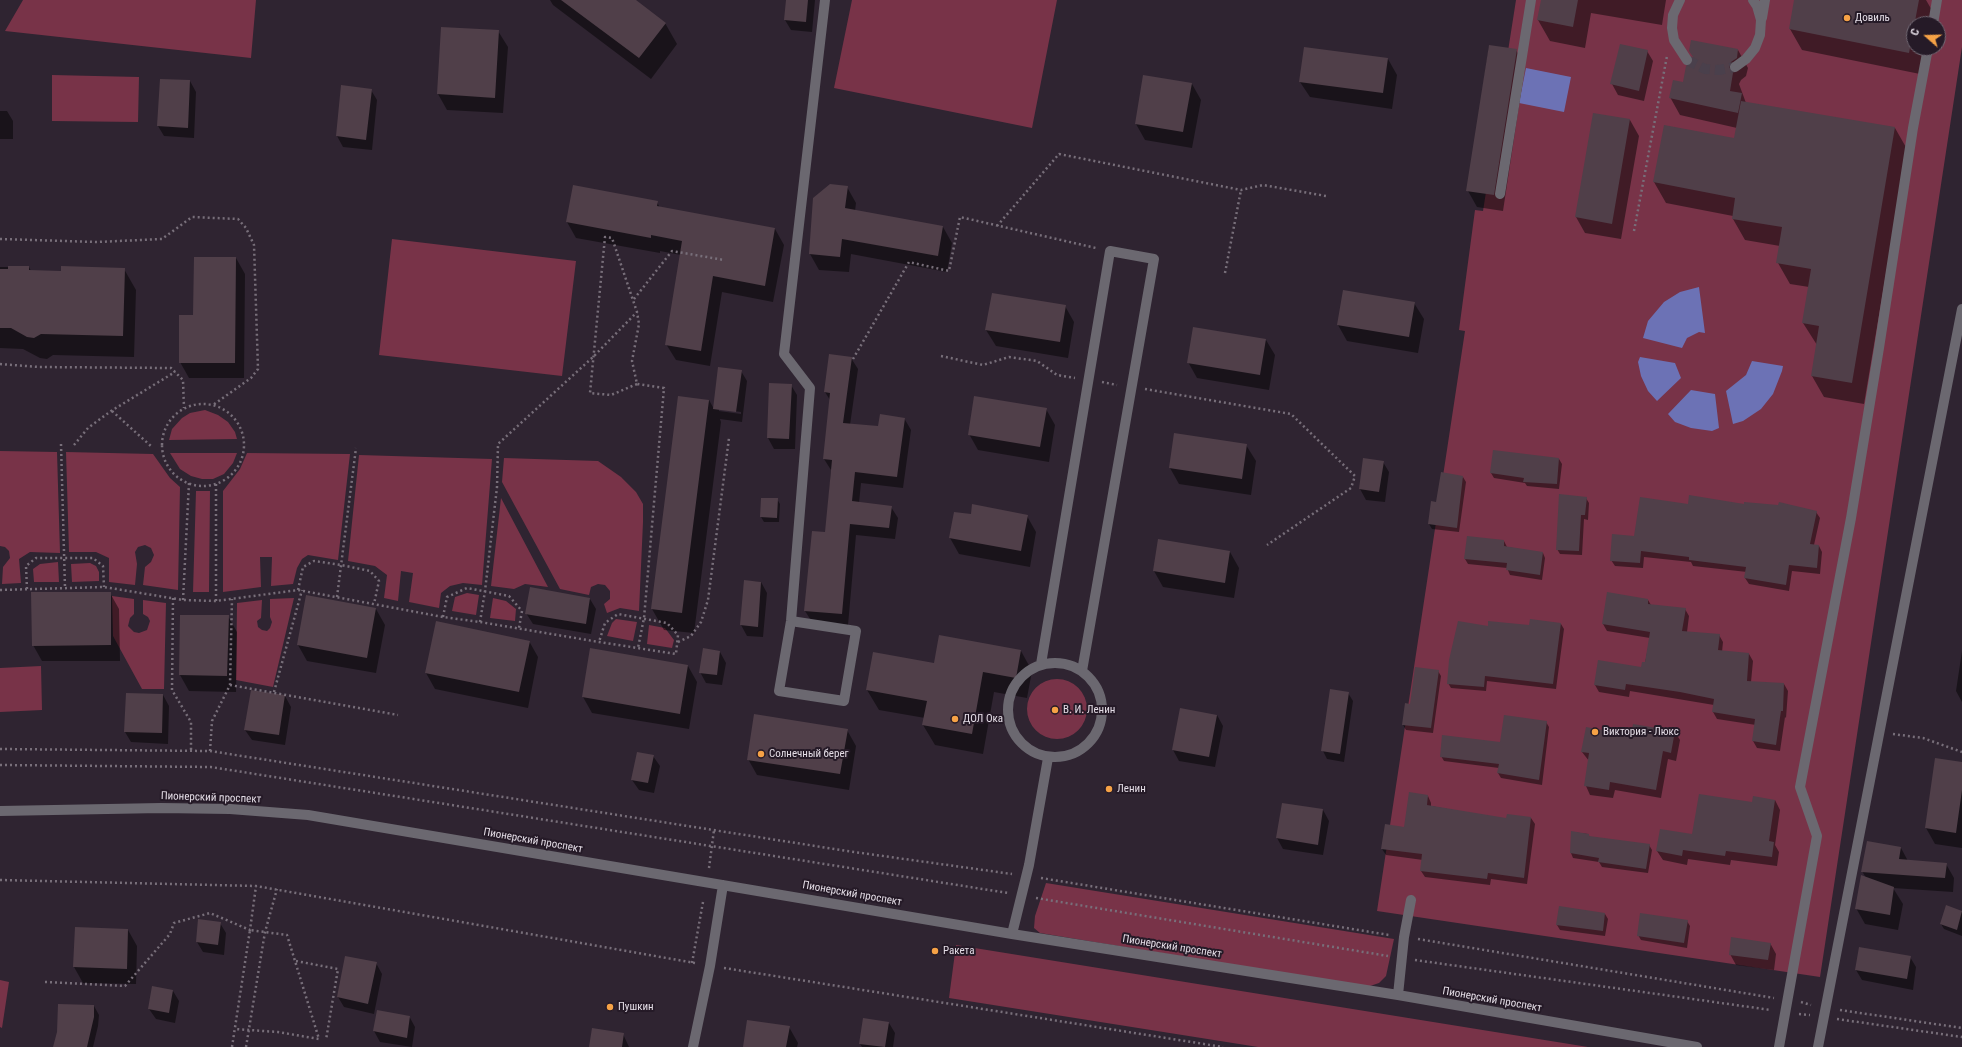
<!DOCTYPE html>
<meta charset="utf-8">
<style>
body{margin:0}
#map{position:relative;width:1962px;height:1047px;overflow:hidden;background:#2f2431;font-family:"Roboto Condensed",sans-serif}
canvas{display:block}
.north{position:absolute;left:1906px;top:16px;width:40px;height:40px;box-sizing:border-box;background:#251a27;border:1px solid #716873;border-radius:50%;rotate:290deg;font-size:11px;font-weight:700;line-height:16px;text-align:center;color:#e4dde6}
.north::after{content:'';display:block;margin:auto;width:14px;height:18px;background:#f6a246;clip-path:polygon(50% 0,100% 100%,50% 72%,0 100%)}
</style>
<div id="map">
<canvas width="1962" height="1047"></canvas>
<div class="north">С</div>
</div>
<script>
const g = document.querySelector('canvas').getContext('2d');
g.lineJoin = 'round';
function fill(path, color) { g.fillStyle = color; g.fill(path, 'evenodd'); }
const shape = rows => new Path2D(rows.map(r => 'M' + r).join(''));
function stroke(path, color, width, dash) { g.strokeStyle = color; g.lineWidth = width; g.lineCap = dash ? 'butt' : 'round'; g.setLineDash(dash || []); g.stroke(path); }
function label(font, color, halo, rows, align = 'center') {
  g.font = font + ' "Roboto Condensed",sans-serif'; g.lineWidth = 4; g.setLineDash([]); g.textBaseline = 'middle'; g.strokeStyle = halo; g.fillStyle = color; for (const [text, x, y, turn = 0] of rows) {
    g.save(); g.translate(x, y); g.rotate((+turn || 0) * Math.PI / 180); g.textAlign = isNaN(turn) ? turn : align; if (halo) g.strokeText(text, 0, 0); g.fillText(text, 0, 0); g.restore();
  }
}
fill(shape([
 [23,0,256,0,251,58,5,31],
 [852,0,1057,0,1032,128,834,88],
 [1516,0,1962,0,1962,47,1820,977,1377,911,1465,331,1459,330,1475,210,1483,211],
 [1914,24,1938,24,1938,48,1914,48],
 [52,75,139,77,138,122,52,121],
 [392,239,576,261,562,376,379,355],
 [205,410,218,415,228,422,235,432,237,439,169,440,172,429,182,418,190,413],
 [0,451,57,452,60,553,30,552,19,559,21,583,2,584,3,567,10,558,9,551,5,547,0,546],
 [66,452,153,454,170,478,180,487,178,590,143,585,145,567,151,562,154,555,151,548,145,545,138,547,135,552,137,564,135,585,109,582,109,558,96,552,69,552],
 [170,453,237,453,233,463,224,474,213,479,202,479,191,476,180,469],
 [247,453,350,454,338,560,308,555,302,559,297,568,293,584,271,586,272,557,260,557,261,587,223,592,223,491,240,469],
 [359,455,492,459,482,585,463,583,450,586,441,593,439,608,409,602,413,573,401,571,398,601,384,598,387,575,375,566,348,561],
 [504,458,598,461,621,477,636,492,643,504,643,522,639,611,620,608,607,613,604,604,610,599,610,591,605,585,598,584,591,587,589,595,560,589,502,482],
 [196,491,210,491,209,592,193,592],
 [501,498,548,587,525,584,514,589,491,586],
 [58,562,59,582,34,582,33,569,40,564],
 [90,563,96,566,99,572,99,581,72,582,71,564],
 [467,593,479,595,476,615,452,611,455,597],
 [112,596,134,599,134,614,130,618,128,626,134,632,139,633,147,630,150,621,148,617,143,614,143,600,166,603,164,689,142,689,113,636],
 [294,598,273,687,236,680,237,603,262,600,261,618,257,621,258,627,262,630,267,631,270,628,272,622,270,617,270,599],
 [493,598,506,601,516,609,515,621,490,618],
 [616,619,637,622,633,641,607,636,612,623],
 [649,625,665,628,674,640,672,648,647,644],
 [41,666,42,710,0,712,0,668],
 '1027 709a30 30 0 1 1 60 0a30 30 0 1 1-60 0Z',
 [1046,883,1394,939,1386,976,1379,983,1367,987,1040,933,1034,928,1035,916],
 [956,945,1588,1047,1258,1047,949,998],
 [0,980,9,982,2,1028,0,1027]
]), '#783348');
fill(shape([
 [1526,68,1571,77,1564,112,1519,103],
 [1699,287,1705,333,1699,332,1687,338,1682,348,1643,338,1648,321,1664,302,1680,292],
 [1640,357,1675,363,1681,378,1657,401,1648,391,1641,376,1638,362],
 [1752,361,1783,366,1782,371,1773,394,1761,409,1743,421,1733,424,1726,391,1746,375],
 [1691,390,1715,394,1719,428,1712,431,1691,428,1675,422,1668,414]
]), '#6c72b5');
fill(shape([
 [550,0,634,0,665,23,677,44,651,79,553,5],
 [787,0,815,0,812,32,791,30,785,20],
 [1542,0,1666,0,1662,25,1591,13,1585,48,1550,41,1538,20],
 [1795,0,1926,0,1933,12,1930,24,1914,24,1914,48,1925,48,1920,74,1802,50,1790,29],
 [498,31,508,47,503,113,447,110,438,94],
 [1489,46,1516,50,1525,66,1503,211,1477,207,1468,191],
 [1738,50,1748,68,1746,76,1741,80,1739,84,1746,103,1895,128,1907,149,1864,404,1824,397,1812,376,1817,345,1803,323,1809,287,1790,284,1778,263,1780,246,1745,240,1733,219,1733,216,1666,203,1654,182,1665,126,1735,139,1737,128,1680,115,1670,97,1684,83],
 [1647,51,1653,61,1644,101,1618,95,1612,84],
 [1388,59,1397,75,1392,109,1310,97,1300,82],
 [190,81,196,92,194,138,164,136,158,126],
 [1192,84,1201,100,1192,148,1145,140,1136,124],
 [342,86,371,90,377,100,372,150,343,147,337,136],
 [0,111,7,111,13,121,13,139,0,139],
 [1594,114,1630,120,1639,136,1621,239,1585,233,1576,217],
 [847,187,856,203,855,211,943,227,952,243,947,272,851,254,849,272,819,270,810,254],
 [657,202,660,208,775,229,784,245,773,302,722,292,710,366,676,360,666,344,681,255,660,251,660,253,576,238,567,222],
 [236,258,245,274,244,378,189,378,180,362,194,316],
 [0,267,29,267,31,271,62,272,124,269,136,290,134,357,53,355,47,359,40,358,23,349,0,348],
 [1344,291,1414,303,1424,319,1418,353,1347,341,1338,325],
 [1065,306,1074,322,1068,358,996,346,986,330],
 [1266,340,1275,355,1269,390,1197,378,1188,362],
 [851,358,858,369,850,425,879,427,904,418,911,430,903,488,861,483,859,503,891,507,898,518,895,539,856,535,848,625,812,622,805,611,826,533,831,470,824,459,830,400,825,392],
 [741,371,747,381,742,422,720,419,721,422,694,633,664,630,652,609,709,400,714,409],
 [719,409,741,412,741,414,719,411],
 [770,384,791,385,797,395,795,449,774,449,768,438],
 [1046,409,1055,425,1049,462,978,450,969,434],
 [1246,445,1256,461,1251,495,1179,484,1170,468],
 [1364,459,1383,462,1389,472,1385,502,1366,500,1360,489],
 [1559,459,1562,464,1559,489,1527,486,1525,483,1494,478,1491,473],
 [1463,477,1466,482,1459,532,1432,529,1429,524,1437,503],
 [1586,498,1589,503,1588,520,1584,519,1582,555,1560,554,1557,549],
 [777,499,780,504,779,522,764,522,761,517],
 [1689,505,1779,506,1816,512,1820,518,1814,545,1819,546,1822,552,1820,574,1792,571,1789,591,1749,584,1745,578,1747,572,1693,566,1691,562,1644,557,1643,568,1615,566,1611,560,1635,537],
 [972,515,1027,516,1036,532,1030,567,959,554,950,538],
 [1504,541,1507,547,1543,553,1545,558,1542,580,1510,575,1507,568,1468,564,1465,559],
 [1230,552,1239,568,1234,598,1163,587,1154,571],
 [745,581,761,582,767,593,763,637,747,636,741,625],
 [110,593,119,609,120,661,42,661,33,645],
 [590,599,596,609,591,634,533,624,526,613],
 [1648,600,1651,605,1685,609,1689,616,1687,632,1719,635,1723,642,1722,652,1749,654,1753,661,1751,682,1784,684,1788,691,1786,718,1785,717,1780,751,1757,748,1753,741,1756,725,1717,719,1713,712,1714,705,1630,691,1629,697,1599,692,1595,685,1642,668,1645,663,1650,638,1607,631,1603,624],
 [376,609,385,625,376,673,307,661,298,645],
 [228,616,237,632,236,692,189,691,180,675],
 [1561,624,1564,629,1556,689,1487,681,1486,691,1451,688,1448,683,1489,627],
 [940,636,1021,651,1032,671,1027,698,994,692,983,754,935,745,923,725,925,718,879,710,867,690,935,664],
 [529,641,538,657,528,708,435,689,426,673],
 [1962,651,1962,702,1956,691],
 [720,652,726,663,722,685,706,683,700,672],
 [688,666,697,682,689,729,592,713,583,697],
 [1438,671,1441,676,1433,733,1406,730,1403,725,1411,705],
 [1348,693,1353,701,1344,762,1327,759,1323,751],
 [163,695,169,706,168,744,131,742,125,732],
 [285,696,291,707,285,745,252,740,245,730],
 [1217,715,1223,726,1215,767,1179,761,1173,750],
 [1546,722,1549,727,1542,785,1501,778,1498,773,1499,768,1444,761,1441,756,1501,743],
 [847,730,856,746,849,790,757,775,748,759],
 [1675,732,1680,740,1676,761,1668,759,1661,798,1615,790,1613,798,1590,795,1586,786,1589,761,1582,752,1632,736],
 [653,756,660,766,654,793,639,790,632,780],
 [1962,763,1962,848,1935,844,1926,828],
 [1428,796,1431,803,1431,806,1507,820,1531,818,1535,824,1527,884,1491,879,1490,885,1425,877,1421,871,1423,860,1386,855,1382,849,1405,828],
 [1775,800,1780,810,1775,845,1779,852,1777,866,1731,860,1730,865,1688,859,1687,865,1663,860,1657,851,1693,836,1753,803],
 [1323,810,1329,821,1323,855,1283,849,1277,838],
 [1572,832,1588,834,1590,837,1649,845,1652,850,1648,873,1602,867,1599,862,1573,858,1571,853],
 [1901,848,1908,861,1946,864,1954,878,1953,892,1893,888,1903,904,1898,930,1865,924,1856,908,1866,878,1862,871],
 [1947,907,1962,912,1962,936,1944,929,1941,924],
 [1605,914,1608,919,1605,936,1560,930,1557,925],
 [1687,921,1690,926,1687,948,1641,940,1638,935],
 [220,923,226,933,224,955,203,952,197,942],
 [128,930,137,946,136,984,83,983,74,967],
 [1770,943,1776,954,1774,970,1736,965,1730,954],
 [1910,957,1916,967,1913,990,1862,980,1856,970],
 [376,963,382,974,374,1014,344,1007,338,997],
 [173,991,179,1001,175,1023,156,1019,149,1009],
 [94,1006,99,1015,98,1026,93,1047,54,1047],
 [378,1012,409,1016,415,1027,412,1047,380,1042,374,1031],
 [889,1023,895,1033,893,1047,862,1047,860,1044],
 [789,1027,798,1043,797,1047,744,1047],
 [623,1034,629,1047,590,1047]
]), '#0007');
fill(shape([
 [561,0,636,0,666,23,639,58],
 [786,0,808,0,806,22,784,20],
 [1541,0,1578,0,1573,27,1537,20],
 [1794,0,1919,0,1909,53,1789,29],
 [441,27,499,30,495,98,437,94],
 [1691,40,1738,49,1737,58,1731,62,1729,67,1733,73,1730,91,1742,93,1738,113,1669,98,1673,80,1683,82,1686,66,1693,63,1693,57,1689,51],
 [1620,44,1648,50,1639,91,1610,84],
 [1489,45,1517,49,1494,195,1466,191],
 [1304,47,1388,58,1383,93,1299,82],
 [1143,75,1192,83,1183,132,1135,124],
 [160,79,190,80,188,128,157,126],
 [341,85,372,89,366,140,336,136],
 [1741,101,1895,127,1852,383,1811,376,1819,326,1802,323,1811,269,1776,263,1782,227,1732,219,1735,198,1653,182,1664,125,1734,138],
 [1593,113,1630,119,1612,224,1575,217],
 [830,184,848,186,845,208,943,226,938,256,842,239,840,257,809,254,813,198],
 [573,185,658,201,657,206,775,228,765,286,713,276,701,351,665,345,682,241,651,235,651,238,566,222],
 [194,257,236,257,235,363,179,363,179,315,193,315],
 [8,266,29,266,29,270,61,271,61,266,125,268,123,336,41,334,34,338,27,337,11,328,0,328,0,269,8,269],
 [1343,290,1415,302,1409,337,1337,325],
 [992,293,1066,305,1060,342,985,330],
 [1193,327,1266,339,1260,375,1187,363],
 [829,354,852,357,843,423,878,426,880,414,905,418,897,477,855,472,852,501,892,506,889,528,850,524,842,614,804,611,812,531,825,532,832,460,823,459,830,393,824,392],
 [718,367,742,370,736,412,713,409],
 [769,383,792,384,789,439,767,438],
 [678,396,709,400,682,613,651,609],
 [974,396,1047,408,1040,447,968,435],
 [1174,433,1247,444,1242,479,1169,468],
 [1493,450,1559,458,1557,484,1523,482,1524,478,1490,473],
 [1363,458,1384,461,1379,492,1359,489],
 [1441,472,1463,476,1457,528,1428,524,1431,501,1436,502],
 [1559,494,1587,497,1585,515,1581,515,1579,551,1556,550],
 [1689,495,1744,504,1744,502,1778,505,1779,502,1817,511,1810,544,1819,545,1817,568,1789,565,1786,585,1744,578,1746,567,1689,560,1689,557,1641,551,1640,563,1610,561,1612,534,1634,536,1640,497,1688,504],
 [761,498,778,498,777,518,760,517],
 [972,504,1028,515,1021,551,949,538,954,512,971,514],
 [1467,536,1504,540,1504,546,1543,552,1540,575,1506,570,1507,563,1464,559],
 [1158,539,1230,551,1225,583,1153,571],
 [744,580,761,582,758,627,740,625],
 [530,587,590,598,586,624,525,614],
 [31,592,111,592,111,645,32,646],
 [1607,592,1648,599,1648,604,1686,608,1682,631,1720,634,1718,650,1749,653,1747,681,1784,683,1783,711,1781,711,1776,745,1752,741,1755,719,1712,712,1714,699,1680,692,1626,684,1625,690,1594,685,1598,660,1641,667,1642,662,1645,662,1650,632,1602,624],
 [306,595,376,608,367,658,297,645],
 [180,615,229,615,227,676,179,675],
 [1530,619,1561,623,1553,684,1485,676,1484,687,1447,684,1449,660,1458,621,1488,626,1488,621,1529,625],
 [436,621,530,641,519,692,425,673],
 [939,635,1021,650,1016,678,983,672,972,734,922,725,927,701,866,690,873,652,934,663],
 [590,648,688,665,680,714,582,697],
 [703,648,720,651,717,675,699,673],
 [1415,667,1439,670,1431,728,1402,725,1405,703,1410,704],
 [1330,689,1349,692,1340,754,1321,751],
 [251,690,285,695,279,735,244,730],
 [126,693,163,694,162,733,124,732],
 [1180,708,1217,715,1209,757,1172,750],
 [754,714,848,729,840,774,747,760],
 [1504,715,1547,721,1539,780,1497,773,1499,764,1440,757,1442,735,1500,742],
 [1633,724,1675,731,1671,753,1663,751,1656,790,1610,782,1609,790,1584,786,1589,753,1581,752,1586,727,1631,735],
 [637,752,654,755,648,783,631,780],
 [1935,758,1962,762,1962,790,1956,833,1925,828],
 [1409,792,1428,795,1427,805,1506,818,1507,814,1531,817,1524,878,1488,873,1487,879,1420,871,1422,854,1381,849,1385,824,1404,827],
 [1699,794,1752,802,1753,796,1775,800,1769,841,1774,842,1772,857,1726,851,1725,856,1683,850,1682,856,1656,851,1660,829,1692,834],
 [1282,803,1323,809,1318,845,1276,838],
 [1571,831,1589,834,1589,836,1650,844,1646,869,1598,862,1599,858,1570,853],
 [1867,841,1901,847,1899,859,1947,863,1945,878,1861,872],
 [1861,875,1894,887,1890,915,1855,909],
 [1946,905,1962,911,1957,930,1940,924],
 [1559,906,1605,913,1603,931,1556,925],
 [1640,913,1688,920,1684,943,1637,936],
 [198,919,221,922,218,945,196,942],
 [75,927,128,929,127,969,73,967],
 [1731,937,1771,943,1768,960,1729,955],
 [1859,947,1911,956,1907,979,1855,970],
 [345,956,377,962,368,1004,337,997],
 [152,986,173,990,169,1013,148,1009],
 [58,1004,94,1005,94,1017,87,1047,53,1047,57,1032],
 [377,1010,410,1016,407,1038,373,1031],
 [863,1018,889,1022,885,1047,859,1044],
 [747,1020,790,1026,786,1047,743,1047],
 [592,1028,624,1033,622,1047,589,1047]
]), '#503f49');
stroke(shape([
 [1687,60,1705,69,1719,70,1735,67]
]), '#4a404c', 10, [10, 5]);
stroke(shape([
 [997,226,1059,154,1241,190,1263,185,1326,196],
 [1634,231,1667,56],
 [0,239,97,242,162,239,192,217,238,219,246,228,254,245,258,369,251,378,213,405],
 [1225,273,1241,190],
 [634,299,672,251,724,260],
 [941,356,983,365,1009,357,1037,361,1057,375,1075,378],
 [853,359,909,262,949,271,960,217,1096,248],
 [0,364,39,367,171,368,183,380,184,408],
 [1102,382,1117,385],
 [637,384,611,395,590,393,605,237,612,238,637,312,639,324,632,361,637,384,664,388,644,618,638,648],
 [1145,389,1291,414,1355,476,1351,488,1267,545],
 '162 445a41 41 0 1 1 82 0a41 41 0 1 1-82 0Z',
 [112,411,152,447],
 [61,444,65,588],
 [74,445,88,428,111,411,175,372],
 [216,484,216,601],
 [27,589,26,566,36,558,93,558,103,566,104,587],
 [0,590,104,587,183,600,216,601,298,590,443,617,480,622,599,642,676,654,678,635,667,623,618,614,605,623,599,642],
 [298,590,303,567,314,561,341,565,370,571,379,581,374,604],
 [337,597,356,448],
 [173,598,172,690,191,722,191,750],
 [183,600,189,483],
 [443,617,447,597,467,588,509,596,522,611,519,628],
 [480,622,485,591,497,487,498,444,593,357,637,312],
 [678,642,691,636,701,622,708,600,729,438],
 [230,685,398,715],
 [274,692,302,590],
 [1893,734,1923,738,1962,752],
 [0,749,210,751,847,851,1012,874],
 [210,751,212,721,230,685,232,599],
 [0,765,211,767,1008,893],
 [709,868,714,830],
 [1041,878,1389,935],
 [0,880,256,886,695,963],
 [1036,898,1388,956],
 [1418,939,1774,998],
 [1415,960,1771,1010],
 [296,961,338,969,326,1040],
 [692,963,703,902],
 [724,968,1223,1047],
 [45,982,125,986,170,934,174,923,210,913,250,930,256,886],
 [1801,1002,1811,1005],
 [1840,1010,1962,1028],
 [1799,1014,1810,1015],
 [1837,1019,1962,1037],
 [232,1047,250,930,287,935,319,1039,278,1032,235,1029],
 [246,1047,265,932,277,889]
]), '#786f7a', 2.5, [2, 3]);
stroke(shape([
 [1680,0,1673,15,1672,28,1674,40,1687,60],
 [1762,18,1765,0],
 [1933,24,1937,0],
 [1735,67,1746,59,1755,48,1760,35,1761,20,1757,6,1753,0],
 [1500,194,1531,0],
 [791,621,856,631,844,701,779,691,791,621,810,388,784,354,825,0],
 '1008 710a47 47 0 1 1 94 0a47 47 0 1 1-94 0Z',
 [1041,664,1110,251,1154,259,1082,671],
 [0,811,161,808,230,809,308,815,1012,934,1398,995,1697,1047],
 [1012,934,1029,865,1048,758],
 [1398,995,1404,937,1411,900],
 [693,1047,710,966,723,885],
 [1779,1047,1817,836,1800,787,1851,518,1879,348,1913,128,1928,48],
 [1818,1047,1962,309]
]), '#6b6870', 10);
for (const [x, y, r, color] of [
 [1847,18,4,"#f6a246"],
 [1055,710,4,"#f6a246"],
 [955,719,4,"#f6a246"],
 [1595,732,4,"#f6a246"],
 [761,754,4,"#f6a246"],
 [1109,789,4,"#f6a246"],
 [935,951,4,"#f6a246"],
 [610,1007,4,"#f6a246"]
]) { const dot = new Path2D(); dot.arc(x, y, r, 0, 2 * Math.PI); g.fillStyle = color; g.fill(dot); stroke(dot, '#251a27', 1.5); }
label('11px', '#e4dde6', '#251a27', [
 ["Довиль",1855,18],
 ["В. И. Ленин",1063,710],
 ["ДОЛ Ока",963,719],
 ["Виктория - Люкс",1603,732],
 ["Солнечный берег",769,754],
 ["Ленин",1117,789],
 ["Ракета",943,951],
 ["Пушкин",618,1007]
], 'left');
label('11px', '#e4dde6', '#251a27', [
 ["Пионерский проспект",211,798,2],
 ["Пионерский проспект",533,841,10],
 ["Пионерский проспект",852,894,10],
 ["Пионерский проспект",1172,947,9],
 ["Пионерский проспект",1492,1000,10]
]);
</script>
